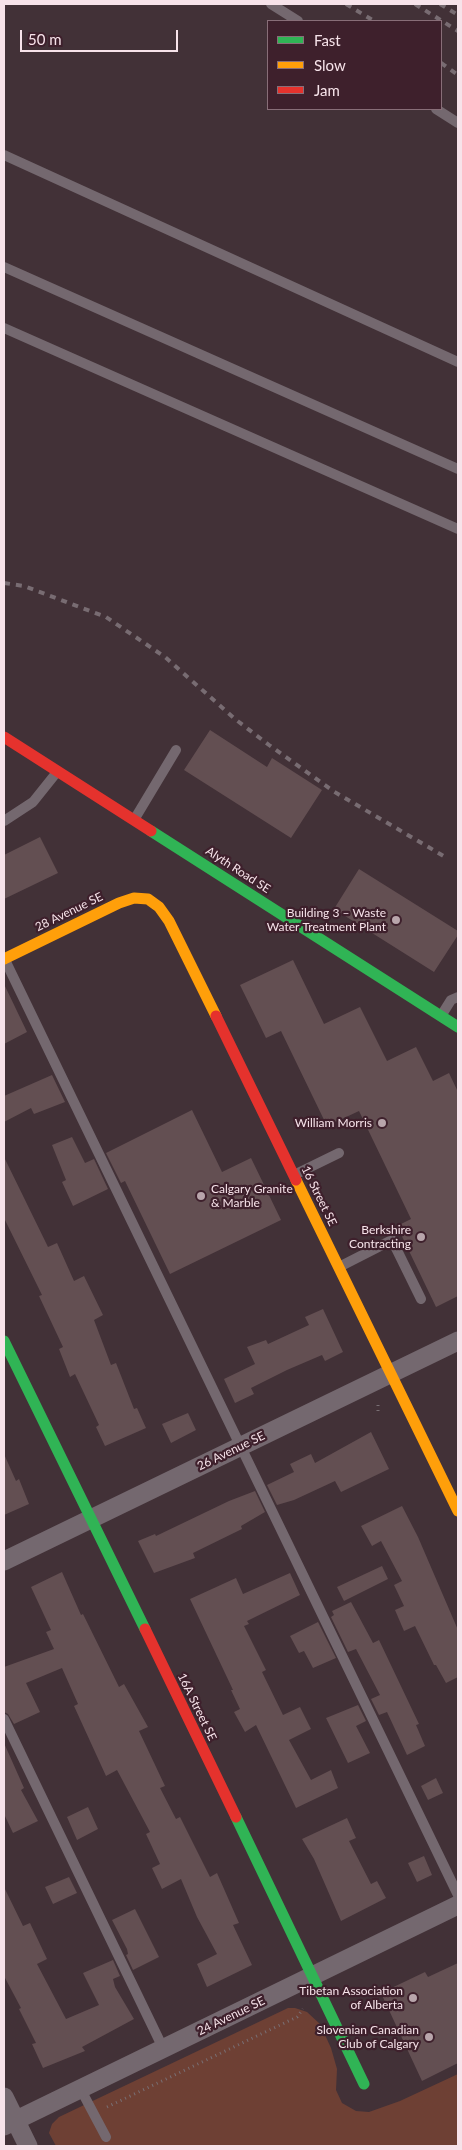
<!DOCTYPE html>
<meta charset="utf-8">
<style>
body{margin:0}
#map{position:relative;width:462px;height:2150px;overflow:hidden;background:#423137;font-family:Lato,sans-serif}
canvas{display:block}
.frame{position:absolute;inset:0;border:5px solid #f7e3ea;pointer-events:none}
.legend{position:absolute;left:267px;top:20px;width:175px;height:90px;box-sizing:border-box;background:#3e202c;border:1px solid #886e78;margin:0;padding:6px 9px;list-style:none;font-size:15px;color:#f7e3ea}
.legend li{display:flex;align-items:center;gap:10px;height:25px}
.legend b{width:25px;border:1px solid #886e78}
.scale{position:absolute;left:20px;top:30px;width:158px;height:22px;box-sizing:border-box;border:2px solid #f7e3ea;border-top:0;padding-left:6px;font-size:15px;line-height:18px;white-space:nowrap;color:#f7e3ea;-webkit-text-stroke:4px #3e202c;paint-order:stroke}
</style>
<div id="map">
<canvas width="462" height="2150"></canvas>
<div class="frame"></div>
<ul class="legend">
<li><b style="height:6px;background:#30b455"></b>Fast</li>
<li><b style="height:6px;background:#ff9f0a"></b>Slow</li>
<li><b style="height:6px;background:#e5322d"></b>Jam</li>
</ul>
<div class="scale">50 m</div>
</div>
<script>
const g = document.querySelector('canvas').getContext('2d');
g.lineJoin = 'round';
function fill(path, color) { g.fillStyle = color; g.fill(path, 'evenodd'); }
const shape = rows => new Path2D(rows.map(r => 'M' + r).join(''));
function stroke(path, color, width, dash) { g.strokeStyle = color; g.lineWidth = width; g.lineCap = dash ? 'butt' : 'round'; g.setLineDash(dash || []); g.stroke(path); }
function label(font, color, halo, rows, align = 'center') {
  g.font = font + ' Lato,sans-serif'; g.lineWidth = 4.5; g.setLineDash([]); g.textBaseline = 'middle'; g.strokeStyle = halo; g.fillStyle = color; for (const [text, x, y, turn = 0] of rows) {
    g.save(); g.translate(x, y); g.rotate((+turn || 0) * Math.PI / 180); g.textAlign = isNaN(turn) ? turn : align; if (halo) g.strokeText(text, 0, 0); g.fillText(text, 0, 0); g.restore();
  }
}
fill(shape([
 [288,2008,295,2008,307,2012,320,2024,331,2048,337,2069,336,2090,342,2103,356,2111,369,2112,400,2101,458,2074,458,2146,56,2146,49,2133,52,2124,59,2117]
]), '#6e4034');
fill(shape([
 [210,730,267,767,272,758,322,790,291,838,184,770],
 [40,837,58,873,4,899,4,855],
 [359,869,458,931,458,935,434,972,334,909],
 [293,960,324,1024,360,1007,387,1061,416,1047,433,1081,449,1073,458,1092,458,1296,436,1307,397,1226,411,1219,359,1111,327,1126,281,1031,266,1038,240,985],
 [4,984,27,1032,4,1044],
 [52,1075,65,1102,34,1114,31,1108,4,1122,4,1096],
 [192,1110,222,1172,251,1158,281,1220,170,1274,125,1181,121,1183,106,1153],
 [72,1137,85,1163,94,1159,108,1189,73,1206,62,1182,66,1180,52,1145],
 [4,1157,48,1247,57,1243,74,1281,84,1276,103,1315,94,1320,111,1365,116,1363,134,1409,137,1408,146,1428,105,1446,96,1427,99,1425,75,1374,70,1377,59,1349,63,1347,39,1296,42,1295,4,1218],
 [323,1309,343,1352,325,1361,322,1355,287,1370,251,1388,254,1394,235,1403,224,1379,255,1364,247,1347,266,1340,268,1344,309,1325,305,1317],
 [188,1413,196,1430,171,1443,162,1424],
 [371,1432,389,1469,341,1492,335,1481,294,1500,277,1505,267,1485,294,1472,290,1464,311,1454,315,1463],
 [4,1454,16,1481,19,1479,29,1504,4,1515],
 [255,1491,265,1512,241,1526,242,1529,193,1553,195,1558,154,1573,138,1541,155,1534,156,1536,229,1501],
 [402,1506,418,1537,458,1630,458,1677,446,1683,436,1665,434,1665,415,1626,404,1631,395,1610,404,1606,394,1585,402,1581,381,1541,372,1546,361,1526],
 [382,1566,388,1579,344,1601,337,1587],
 [62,1572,81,1615,83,1614,119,1687,124,1684,148,1727,139,1731,165,1786,160,1788,176,1819,180,1817,210,1877,217,1873,239,1923,233,1925,252,1965,207,1987,197,1964,217,1954,197,1917,181,1879,162,1889,152,1868,160,1864,146,1834,150,1832,117,1770,106,1776,74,1706,78,1704,62,1668,26,1683,40,1712,14,1724,8,1714,4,1712,4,1667,54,1649,46,1632,51,1630,31,1587],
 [290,1573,300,1595,247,1621,249,1624,244,1626,266,1670,262,1672,283,1715,300,1707,311,1729,289,1740,311,1780,331,1770,338,1788,296,1808,256,1725,245,1732,234,1712,240,1709,231,1690,233,1690,190,1599,236,1578,243,1594],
 [351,1602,373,1643,379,1640,419,1724,416,1725,425,1746,407,1755,387,1712,379,1715,371,1699,380,1695,356,1649,348,1652,331,1617,334,1615,332,1611],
 [318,1622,336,1658,313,1668,304,1651,299,1653,290,1636],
 [358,1705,366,1721,356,1726,370,1753,348,1763,326,1718],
 [4,1743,24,1788,21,1790,38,1821,13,1833,4,1814],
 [436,1778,443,1793,428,1800,421,1786],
 [88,1807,98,1829,77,1840,67,1817],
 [347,1818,356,1838,349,1841,371,1884,377,1881,386,1898,341,1921,314,1859,302,1839],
 [424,1856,432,1875,417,1882,408,1863],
 [69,1877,77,1893,53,1904,45,1887],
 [4,1887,23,1926,30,1923,47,1959,37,1964,66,2019,99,2005,83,1973,113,1960,120,1976,113,1979,115,1987,134,2019,82,2047,85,2051,43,2068,32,2044,36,2043,19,2009,21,2008,4,1976],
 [135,1909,159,1957,133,1970,126,1955,128,1954,127,1949,112,1920],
 [458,1963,458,2063,422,2081,381,1993,425,1972,428,1977]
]), '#634f52');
stroke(shape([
 [378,1405,378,1412],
 [107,2107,297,2017,303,2009]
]), '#796f74', 3, [1, 4]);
stroke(shape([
 [271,4,298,21],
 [436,109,458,123],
 [4,155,458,362],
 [4,267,458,469],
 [4,328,458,529],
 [134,820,176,750],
 [4,821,33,802,57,772],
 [5,960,458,1895],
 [441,1016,451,1000,458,997],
 [294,1175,339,1153],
 [339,1267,392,1240,421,1299],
 [4,1719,163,2048],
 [80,2088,106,2137]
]), '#74686f', 10);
stroke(shape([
 [4,1561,458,1341],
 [4,2097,28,2146],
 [4,2126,458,1905]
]), '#74686f', 19);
stroke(shape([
 [151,831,458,1027],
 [4,1341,145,1629],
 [236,1817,364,2084]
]), '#30b455', 11);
stroke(shape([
 [4,959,119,903,134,898,148,899,159,907,169,921,216,1016],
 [296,1180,458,1511]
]), '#ff9f0a', 11);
stroke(shape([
 [4,737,151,831],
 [216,1016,296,1180],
 [145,1629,236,1817]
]), '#e5322d', 11);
stroke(shape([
 [346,4,374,21],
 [415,4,458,31],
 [440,4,458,15],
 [441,63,458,75],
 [4,583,24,586,106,617,165,657,235,719,269,745,333,791,447,858]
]), '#786c72', 4, [6, 6]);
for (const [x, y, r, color] of [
 [396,920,5,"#b8a5ab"],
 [382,1123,5,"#b8a5ab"],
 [201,1196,5,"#b8a5ab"],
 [421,1237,5,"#b8a5ab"],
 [413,1998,5,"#b8a5ab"],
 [429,2037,5,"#b8a5ab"]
]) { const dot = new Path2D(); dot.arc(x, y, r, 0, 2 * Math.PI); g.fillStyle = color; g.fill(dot); stroke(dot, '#3e202c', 2); }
label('12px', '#f7e3ea', '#3e202c', [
 ["Alyth Road SE",238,870,33],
 ["28 Avenue SE",69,912,-26],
 ["16 Street SE",319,1196,64],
 ["26 Avenue SE",231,1451,-26],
 ["16A Street SE",197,1707,64],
 ["24 Avenue SE",231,2016,-26]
]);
label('12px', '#f7e3ea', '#3e202c', [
 ["Building 3 – Waste",386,913],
 ["Water Treatment Plant",386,927],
 ["William Morris",372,1123],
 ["Calgary Granite",211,1189,"left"],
 ["& Marble",211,1203,"left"],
 ["Berkshire",411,1230],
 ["Contracting",411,1244],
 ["Tibetan Association",403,1991],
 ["of Alberta",403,2005],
 ["Slovenian Canadian",419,2030],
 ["Club of Calgary",419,2044]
], 'right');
</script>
